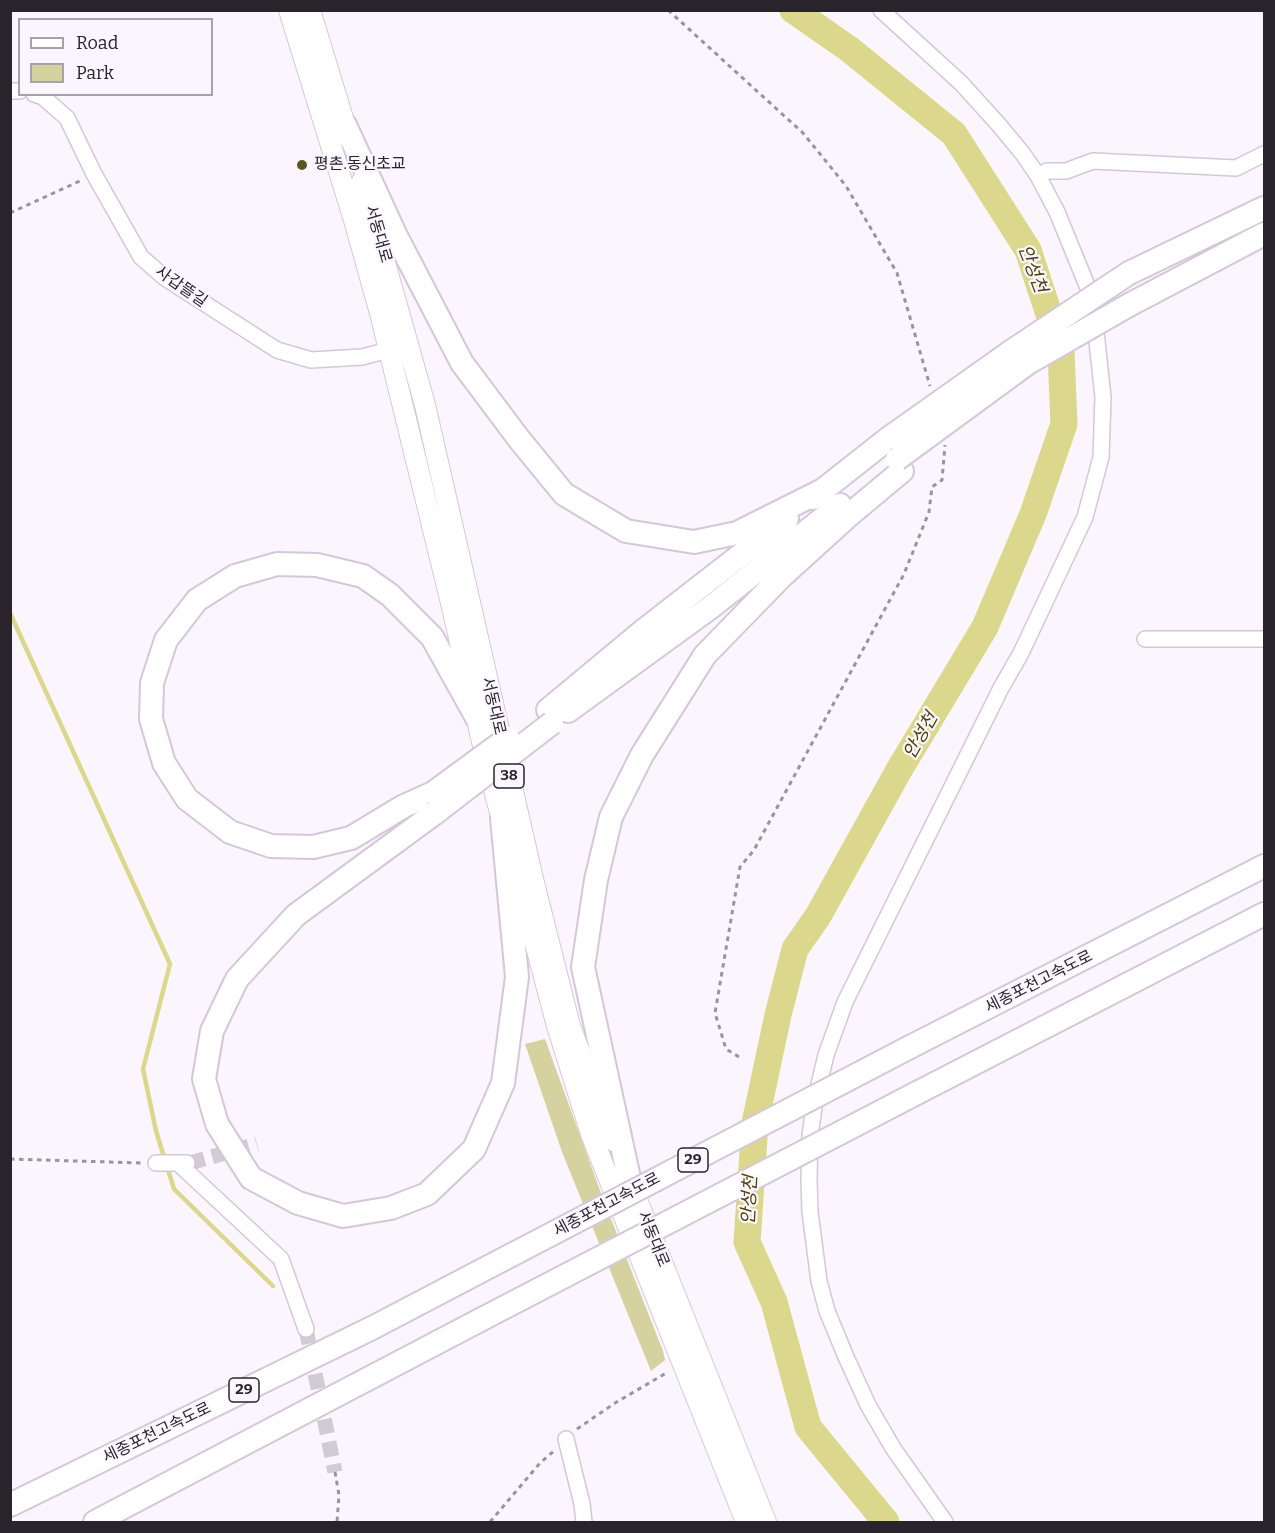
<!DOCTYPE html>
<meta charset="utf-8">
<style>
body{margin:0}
#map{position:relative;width:1275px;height:1533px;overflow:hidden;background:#fbf5fd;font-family:Bitter,serif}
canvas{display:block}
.frame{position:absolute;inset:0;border:12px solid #29242b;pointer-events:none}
.legend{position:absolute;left:18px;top:18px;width:195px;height:78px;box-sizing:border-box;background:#fbf5fd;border:2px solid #a7a1a9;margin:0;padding:8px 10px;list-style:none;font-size:18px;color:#29242b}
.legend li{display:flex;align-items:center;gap:12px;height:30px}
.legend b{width:30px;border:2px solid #a7a1a9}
</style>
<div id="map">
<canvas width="1275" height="1533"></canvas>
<div class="frame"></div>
<ul class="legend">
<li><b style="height:8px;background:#fff"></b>Road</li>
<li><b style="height:16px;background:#d5d29f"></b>Park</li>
</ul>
</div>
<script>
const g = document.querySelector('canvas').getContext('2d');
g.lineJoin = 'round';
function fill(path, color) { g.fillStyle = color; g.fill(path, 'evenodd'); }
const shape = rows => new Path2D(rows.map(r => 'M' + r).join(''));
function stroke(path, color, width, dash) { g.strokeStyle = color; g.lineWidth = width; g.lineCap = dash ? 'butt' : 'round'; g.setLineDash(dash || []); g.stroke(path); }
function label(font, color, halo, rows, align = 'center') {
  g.font = font + ' Bitter,"Noto Sans KR",serif'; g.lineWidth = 4.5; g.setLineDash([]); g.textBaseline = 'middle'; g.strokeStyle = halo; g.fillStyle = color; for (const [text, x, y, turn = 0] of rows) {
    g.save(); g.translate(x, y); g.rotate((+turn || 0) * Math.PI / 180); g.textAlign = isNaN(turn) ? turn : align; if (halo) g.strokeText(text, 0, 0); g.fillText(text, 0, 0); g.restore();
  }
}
fill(shape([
 [545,1039,602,1196,663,1351,665,1360,651,1371,562,1152,525,1044]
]), '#d5d29f');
stroke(shape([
 [10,613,170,964,143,1069,156,1131,174,1189,273,1286]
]), '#dbd78c', 4.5);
stroke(shape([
 [793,10,849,49,954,134,1028,250,1061,351,1064,424,1033,514,985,627,899,770,818,916,795,949,778,1015,755,1123,747,1242,774,1302,808,1427,886,1522]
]), '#dbd78c', 27);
stroke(shape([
 [190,1163,257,1144],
 [306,1329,335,1472]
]), '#d1cbd3', 15, [15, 8]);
const minor = shape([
 [881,10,961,83,999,125,1023,154,1038,176,1057,212,1088,288,1095,323,1103,397,1101,457,1085,517,1021,653,1001,688,845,1002,826,1055,815,1101,810,1135,809,1179,810,1212,819,1281,827,1311,846,1357,868,1405,893,1448,945,1522],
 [10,91,20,91],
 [34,94,43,97,67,118,94,174,141,257,165,278,277,350,311,360,362,357,400,347],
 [1038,176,1047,171,1066,171,1093,161,1236,168,1264,154],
 [1145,639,1264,639],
 [156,1163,187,1163],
 [179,1164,281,1259,306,1329],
 [566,1439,582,1504,584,1522]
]);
const major = shape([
 [289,10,354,220,380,313,452,607,487,764,505,831],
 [310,10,349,138],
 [362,181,425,405,533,879,570,1026,614,1141],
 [513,860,557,1026,591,1134,746,1522],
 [628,1177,766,1522]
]);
const highway = shape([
 [345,125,395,234,462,363,519,439,564,494,626,531,694,542,737,533,825,489],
 [1129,273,1264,208],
 [1129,305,1264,234],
 [813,498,889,438],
 [548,710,643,631,787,519],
 [568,711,711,607,840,505],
 [433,793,404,806,351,838,313,847,271,846,230,832,187,799,164,763,151,719,152,683,166,640,197,600,235,576,277,564,317,565,363,576,390,595,432,637,477,718],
 [435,813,296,915,237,979,212,1031,204,1079,217,1124,251,1178,298,1203,343,1216,391,1208,427,1194,474,1149,503,1083,517,977,502,818],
 [910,1047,1264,866],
 [915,1094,1264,914],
 [629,1178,583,967,596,880,611,817,642,755,705,655,783,575,848,516,902,471],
 [10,1505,374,1327,477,1273],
 [95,1522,484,1318]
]);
stroke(minor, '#d5c7da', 18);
stroke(major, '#d5c7da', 22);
stroke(highway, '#d5c7da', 26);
stroke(shape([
 [668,10,803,133,846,186,897,273,930,386],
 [10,213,82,180],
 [739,1057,726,1049,715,1013,740,867,754,850,904,574,929,512,932,487,942,480,945,445],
 [10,1159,142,1163],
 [577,1429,615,1403,668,1372],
 [335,1472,339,1495,337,1522],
 [490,1522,540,1463,555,1450]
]), '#9a949c', 3, [4.5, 4.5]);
stroke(minor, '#fff', 15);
stroke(major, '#fff', 20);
stroke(highway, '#fff', 22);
const highwayBridge = shape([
 [889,438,1009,353,1129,273],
 [897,459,1028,363,1129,305],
 [433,793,508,738],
 [435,813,552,723],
 [477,1273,910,1047],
 [484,1318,915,1094]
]);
stroke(highwayBridge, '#d5c7da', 26, []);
stroke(highwayBridge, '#fff', 22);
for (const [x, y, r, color] of [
 [302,165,6,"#5b5724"]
]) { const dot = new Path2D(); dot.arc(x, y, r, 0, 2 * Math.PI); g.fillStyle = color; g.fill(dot); stroke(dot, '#fbf5fd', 2); }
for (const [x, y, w] of [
 [509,776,30],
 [693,1160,30],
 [244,1390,30]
]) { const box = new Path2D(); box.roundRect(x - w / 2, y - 12, w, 24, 4.5); g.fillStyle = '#fbf5fd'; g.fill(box); stroke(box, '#29242b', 1.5); }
label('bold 15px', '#29242b', null, [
 ["38",509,776],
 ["29",693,1160],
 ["29",244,1390]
]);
label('16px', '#29242b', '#fbf5fd', [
 ["평촌.동신초교",314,165]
], 'left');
label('16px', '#29242b', '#fbf5fd', [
 ["서동대로",378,234,74],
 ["사갑뜰길",181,287,35],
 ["서동대로",493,706,77],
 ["세종포천고속도로",1039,982,-27],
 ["세종포천고속도로",607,1205,-28],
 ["서동대로",653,1239,68],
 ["세종포천고속도로",157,1433,-26]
]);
label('italic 18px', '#474307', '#fbf5fd', [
 ["안성천",1032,269,69],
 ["안성천",921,736,-60],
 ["안성천",750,1200,-87]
]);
</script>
